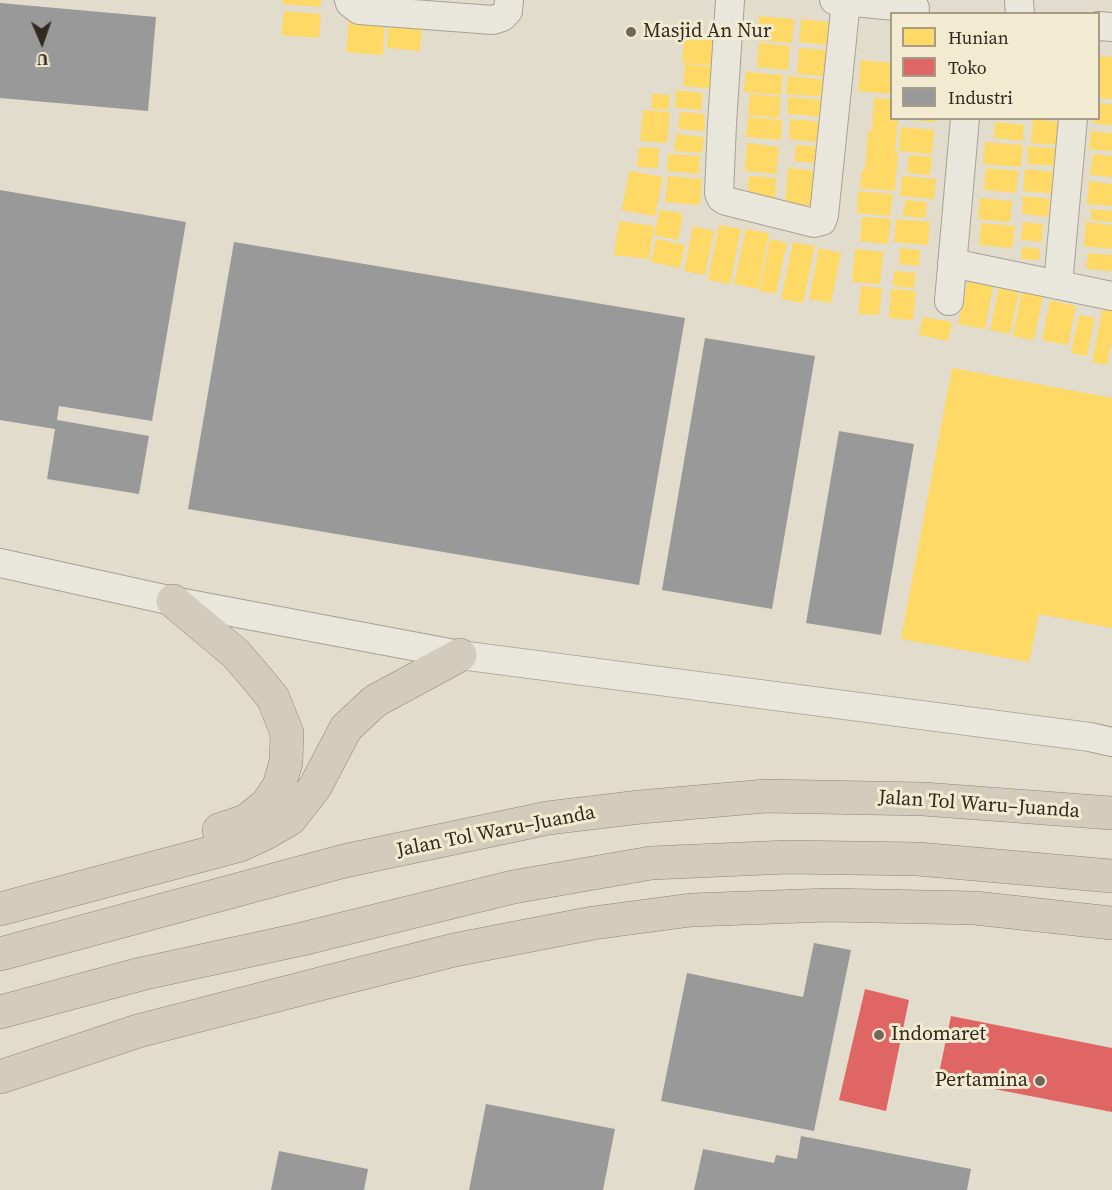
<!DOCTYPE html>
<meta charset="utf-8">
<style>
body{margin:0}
#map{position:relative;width:1112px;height:1190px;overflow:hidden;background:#e1dccb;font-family:"Source Serif 4",serif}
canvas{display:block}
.legend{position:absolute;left:890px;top:12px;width:210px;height:108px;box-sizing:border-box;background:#f2ebd1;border:2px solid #a69d89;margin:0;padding:8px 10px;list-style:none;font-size:18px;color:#33291e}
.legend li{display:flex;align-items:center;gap:12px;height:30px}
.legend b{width:30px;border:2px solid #a69d89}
.north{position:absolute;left:12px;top:12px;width:60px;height:60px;-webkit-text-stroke:4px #f2ebd1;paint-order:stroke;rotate:178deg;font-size:16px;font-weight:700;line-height:24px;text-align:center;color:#33291e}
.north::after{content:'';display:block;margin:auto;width:21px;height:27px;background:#33291e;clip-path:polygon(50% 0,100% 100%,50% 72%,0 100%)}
</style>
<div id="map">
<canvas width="1112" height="1190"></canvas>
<ul class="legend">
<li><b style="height:16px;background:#ffd966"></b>Hunian</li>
<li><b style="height:16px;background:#e06666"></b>Toko</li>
<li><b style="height:16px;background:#999"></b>Industri</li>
</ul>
<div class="north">U</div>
</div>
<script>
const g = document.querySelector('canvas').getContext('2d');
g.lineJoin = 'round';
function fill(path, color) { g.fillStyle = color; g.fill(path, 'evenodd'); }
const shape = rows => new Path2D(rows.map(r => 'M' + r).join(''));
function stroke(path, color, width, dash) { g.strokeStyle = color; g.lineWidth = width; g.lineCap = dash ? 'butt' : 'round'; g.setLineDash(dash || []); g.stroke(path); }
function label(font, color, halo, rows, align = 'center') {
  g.font = font + ' "Source Serif 4",serif'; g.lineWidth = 6; g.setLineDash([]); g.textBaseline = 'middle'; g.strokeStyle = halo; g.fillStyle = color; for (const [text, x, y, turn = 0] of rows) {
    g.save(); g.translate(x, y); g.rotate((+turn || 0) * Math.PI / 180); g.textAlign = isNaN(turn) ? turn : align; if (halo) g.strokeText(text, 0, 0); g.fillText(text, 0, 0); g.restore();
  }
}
fill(shape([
 [283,0,321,0,320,7,282,4],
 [284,11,321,14,319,38,281,35],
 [759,16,794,19,792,43,757,40],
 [801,19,829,22,827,45,799,42],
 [349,20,385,24,383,55,346,52],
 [389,24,422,27,420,51,387,48],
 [684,38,723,41,721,66,682,63],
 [759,43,790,46,788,70,757,67],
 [799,48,826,50,824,76,797,74],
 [1100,56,1112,57,1112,99,1098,98],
 [861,60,892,63,892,94,858,91],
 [685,64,715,67,713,89,683,86],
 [746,72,783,75,781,95,744,92],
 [788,76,828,80,826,97,786,94],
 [676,90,703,93,701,110,675,108],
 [652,94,670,95,668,110,651,108],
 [750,94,781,97,779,118,748,115],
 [788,97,823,100,822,117,787,114],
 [874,98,892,99,892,118,898,118,895,152,898,152,895,191,860,188,862,170,865,170,868,130,872,131],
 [1098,103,1112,104,1112,125,1094,124,1094,118,1098,118],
 [643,110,670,112,667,143,640,141],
 [680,112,705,114,704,131,678,129],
 [748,117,782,120,781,140,746,137],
 [911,118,936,118,936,122,911,120],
 [790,119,821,122,820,142,789,139],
 [1033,119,1061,122,1059,145,1031,143],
 [995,122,1024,125,1023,141,994,138],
 [901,127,934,130,932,154,899,151],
 [1091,131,1112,133,1112,151,1089,149],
 [676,134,704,137,702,153,674,151],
 [985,142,1023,145,1021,167,983,164],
 [747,143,779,147,776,174,745,171],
 [796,145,823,147,821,164,794,161],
 [1028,146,1060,149,1058,166,1027,164],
 [639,147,659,148,658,168,637,167],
 [668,154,700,156,699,174,667,171],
 [1093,154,1112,156,1112,177,1090,175],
 [909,155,932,157,930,175,907,173],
 [788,168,819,171,816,206,785,204],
 [986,168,1018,171,1016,193,984,190],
 [1025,169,1056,172,1054,194,1023,191],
 [629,171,663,177,655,216,622,210],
 [668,176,702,179,700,205,665,202],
 [749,176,776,178,775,200,747,197],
 [902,176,936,179,934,199,900,196],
 [1089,181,1112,184,1112,206,1087,204],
 [858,191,893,194,890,216,857,213],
 [1023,196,1050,199,1048,217,1022,214],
 [980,198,1012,201,1010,222,978,219],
 [905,200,927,202,925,218,903,216],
 [660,209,683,214,678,240,654,235],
 [1091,209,1112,211,1112,222,1091,220],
 [862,217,891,219,888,244,860,241],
 [896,219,930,222,928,245,894,242],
 [619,221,654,226,649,259,614,255],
 [1023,222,1043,224,1042,242,1021,240],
 [1086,222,1112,225,1112,249,1084,246],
 [981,223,1015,226,1012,248,979,245],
 [719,225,741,229,730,284,708,280],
 [693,226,714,231,705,275,684,271],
 [746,229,769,233,758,289,734,284],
 [656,239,685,245,680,268,651,262],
 [770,239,787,243,776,294,759,291],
 [793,242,815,246,803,303,781,299],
 [1022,247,1040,249,1039,260,1021,259],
 [819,248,841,253,831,303,809,299],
 [900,248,920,250,919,266,899,264],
 [855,249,883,252,880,284,852,282],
 [1088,253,1112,255,1112,271,1086,269],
 [894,271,916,273,914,288,893,286],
 [968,278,994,283,985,329,958,324],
 [1000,283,1020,287,1010,334,990,330],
 [861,286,882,288,879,315,858,314],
 [891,289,916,291,913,320,889,318],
 [1022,291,1043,295,1034,340,1013,336],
 [1050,300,1076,306,1068,345,1042,340],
 [1103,306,1112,308,1112,341,1107,365,1092,362],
 [1079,315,1095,318,1087,356,1071,353],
 [923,317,952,322,948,341,919,335],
 [952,368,1112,398,1112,628,1039,614,1029,662,901,639]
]), '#ffd966');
fill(shape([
 [865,989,909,1000,886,1111,839,1100],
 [951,1016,1112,1048,1112,1112,938,1078]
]), '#e06666');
fill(shape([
 [0,3,156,17,148,111,0,98],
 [0,190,186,222,152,421,59,406,57,420,149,436,139,494,47,479,55,429,0,420],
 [234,242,685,318,639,585,188,509],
 [705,338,815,356,772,609,662,590],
 [839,431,914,444,881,635,806,623],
 [814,943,851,950,814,1131,661,1101,687,973,803,997],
 [486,1104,615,1129,603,1190,469,1190],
 [801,1136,971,1169,967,1190,694,1190,703,1149,774,1163,776,1155,797,1159],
 [279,1151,368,1169,364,1190,271,1190]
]), '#999');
const minor = shape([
 [349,0,350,3,359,10,493,20,502,17,508,11,509,0],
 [730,0,722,124,719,193,721,198,726,201,814,223,822,221,824,215,846,1],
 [834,0,915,8],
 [1019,0,1020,14],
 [1098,26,1112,27],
 [952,263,1112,296],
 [1058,285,1073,118],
 [949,301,965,118],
 [0,563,173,601,460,655,1090,737,1112,742]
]);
const highway = shape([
 [173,601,236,654,255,676,273,698,287,733,286,762,279,786,267,804,246,821,219,830],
 [0,909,240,845,264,834,290,819,315,787,346,728,375,701,460,655],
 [0,954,344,861,548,818,640,807,766,796,923,799,1112,813],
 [0,1012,141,974,302,939,513,887,651,863,788,857,918,859,1112,876],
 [0,1077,138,1031,343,978,454,950,593,923,691,910,829,905,975,908,1112,923]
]);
stroke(minor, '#a6a195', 30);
stroke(highway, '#8b867b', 34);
stroke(minor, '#e9e6dc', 28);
stroke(highway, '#d3ccbc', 33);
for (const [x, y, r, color] of [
 [631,32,6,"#70685b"],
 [879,1035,6,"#70685b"],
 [1040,1081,6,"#70685b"]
]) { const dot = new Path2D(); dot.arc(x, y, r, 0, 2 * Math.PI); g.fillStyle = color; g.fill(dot); stroke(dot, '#f2ebd1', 2); }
label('20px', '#33291e', '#f2ebd1', [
 ["Masjid An Nur",643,32],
 ["Indomaret",891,1035],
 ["Pertamina",1028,1081,"right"]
], 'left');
label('20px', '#33291e', '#f2ebd1', [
 ["Jalan Tol Waru–Juanda",979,805,4],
 ["Jalan Tol Waru–Juanda",496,832,-11]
]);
</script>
